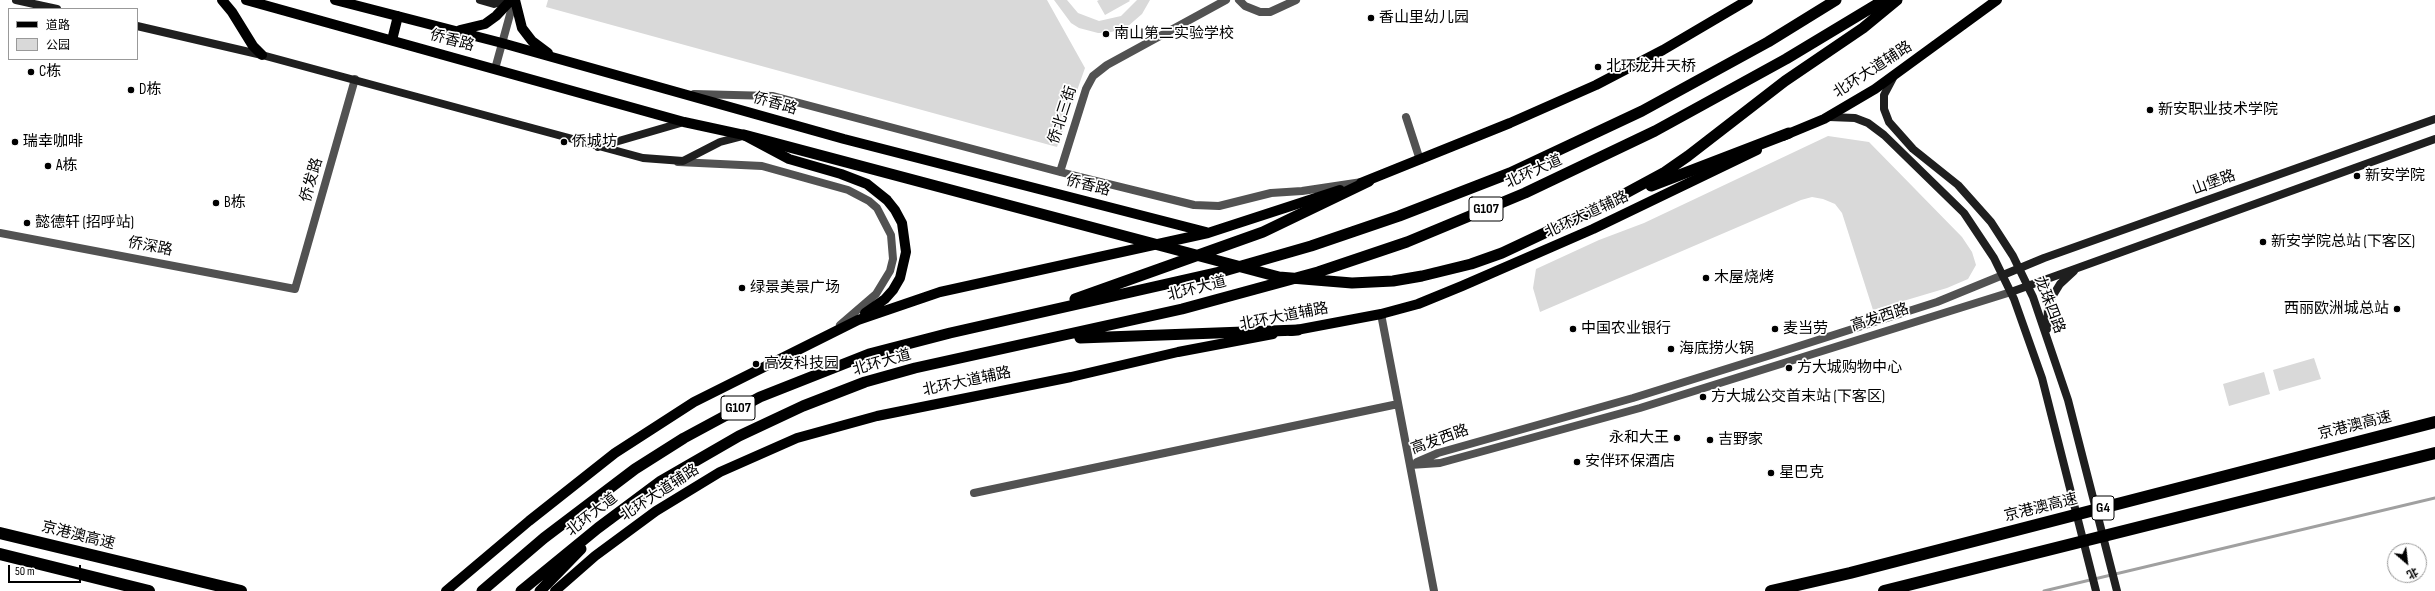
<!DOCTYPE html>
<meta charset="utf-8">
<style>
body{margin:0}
#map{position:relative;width:2435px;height:591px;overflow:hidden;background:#fff;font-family:"Sofia Sans Condensed","Noto Sans SC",sans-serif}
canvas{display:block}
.legend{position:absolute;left:8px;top:8px;width:130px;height:52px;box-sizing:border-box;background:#fff;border:1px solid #999;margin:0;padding:5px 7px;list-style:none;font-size:12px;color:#000}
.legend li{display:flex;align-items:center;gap:8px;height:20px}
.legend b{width:20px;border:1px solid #999}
.north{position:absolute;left:2387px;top:543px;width:40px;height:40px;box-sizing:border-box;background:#fff;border:1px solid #999;border-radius:50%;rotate:152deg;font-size:11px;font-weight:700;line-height:16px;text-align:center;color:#000}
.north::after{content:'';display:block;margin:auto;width:14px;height:18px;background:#000;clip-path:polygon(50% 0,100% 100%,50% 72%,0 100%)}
.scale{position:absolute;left:8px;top:565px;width:73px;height:18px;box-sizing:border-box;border:2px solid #000;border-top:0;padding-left:5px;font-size:12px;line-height:14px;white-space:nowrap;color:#000;-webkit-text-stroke:3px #fff;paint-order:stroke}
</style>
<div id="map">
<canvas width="2435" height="591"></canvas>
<ul class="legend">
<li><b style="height:5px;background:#000"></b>道路</li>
<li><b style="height:11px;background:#d9d9d9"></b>公园</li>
</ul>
<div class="north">北</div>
<div class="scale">50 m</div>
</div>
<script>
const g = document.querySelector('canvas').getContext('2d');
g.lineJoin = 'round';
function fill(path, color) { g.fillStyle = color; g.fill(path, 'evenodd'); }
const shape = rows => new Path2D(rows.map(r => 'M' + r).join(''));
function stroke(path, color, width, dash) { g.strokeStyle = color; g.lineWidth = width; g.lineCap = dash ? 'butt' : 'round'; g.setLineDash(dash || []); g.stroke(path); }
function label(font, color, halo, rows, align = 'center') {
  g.font = font + ' "Sofia Sans Condensed","Noto Sans SC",sans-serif'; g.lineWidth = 3.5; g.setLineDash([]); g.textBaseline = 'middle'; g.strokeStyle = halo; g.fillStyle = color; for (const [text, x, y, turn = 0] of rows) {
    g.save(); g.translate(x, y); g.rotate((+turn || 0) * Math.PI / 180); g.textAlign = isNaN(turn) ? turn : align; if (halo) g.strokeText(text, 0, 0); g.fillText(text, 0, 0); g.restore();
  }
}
fill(shape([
 [548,0,1047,0,1085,68,1057,147,546,7],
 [1054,0,1067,0,1078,13,1099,21,1121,16,1137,0,1150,0,1142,14,1127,27,1108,33,1098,33,1079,28,1071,23],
 [1099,0,1129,0,1130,1,1105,15,1097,1],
 [1828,136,1869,142,1962,237,1972,252,1976,265,1968,279,1947,288,1873,310,1842,213,1835,204,1823,199,1812,197,1801,200,1540,312,1533,288,1536,269,1599,240,1644,223],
 [2314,358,2321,379,2279,391,2273,370],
 [2264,372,2270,394,2229,406,2223,384]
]), '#d9d9d9');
stroke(shape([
 [2044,591,2435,498]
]), '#a0a0a0', 3);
stroke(shape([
 [1239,0,1245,6,1260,12,1270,12,1296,0],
 [694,94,773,96,1060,172,1194,205,1219,206,1271,193,1302,191,1362,182],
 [1406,117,1420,160],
 [678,162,762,166,848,190,869,201,877,208,891,235,893,259,890,271,876,294,840,325],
 [1060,172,1086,89,1093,76,1107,65,1226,0],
 [0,233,295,289,355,79],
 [1381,314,1434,591],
 [1417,462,1438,453,1633,398,1771,355,1937,302,2003,275],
 [1410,465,1440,463,1640,408,2011,292],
 [974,493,1398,404]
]), '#525252', 8);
stroke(shape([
 [495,69,514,0]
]), '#525252', 8);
stroke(shape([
 [16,0,57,9],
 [480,0,494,4,508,0],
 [137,26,262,55,643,158,683,161,720,142,743,136],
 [1893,78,1884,95,1884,109,1889,122,1913,149,1958,185,1991,222,2013,256,2033,297,2068,400,2117,591],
 [1829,117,1855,118,1868,123,1884,135,1964,213,1994,258,2014,299,2042,378,2096,591],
 [598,147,684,122],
 [2003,275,2044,258,2435,119],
 [2011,292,2435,139],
 [2047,329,2048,308,2052,297,2060,284,2074,271]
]), '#1f1f1f', 8);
stroke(shape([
 [222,0,232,12,253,46,262,55],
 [246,0,684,122,744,135,789,159,841,174,867,184,887,200,895,210,902,223,906,252,900,278,893,290,885,299,865,313],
 [335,0,502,43,844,139,1206,232],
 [515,0,522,28,532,41,548,53],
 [460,30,485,24,496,16,511,0],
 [392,40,398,16],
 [1783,136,1824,119,1875,89,1997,0],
 [1361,183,1510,123,1596,85,1663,50,1748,0],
 [1291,331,1381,314,1418,304,1462,286,1593,229,1757,150],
 [446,591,529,521,615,453,694,402,858,320,940,292,1208,233,1340,190],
 [555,591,595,556,656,511,720,472,797,438,877,416,1071,377,1178,352,1273,334]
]), '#000', 10);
stroke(shape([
 [744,135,1279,277,1352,283,1393,281,1422,276,1471,264,1502,253,1604,205,1665,172,1688,156,1785,81,1863,28,1897,0],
 [1651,186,1789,133],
 [1075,299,1263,232,1369,181],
 [1080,338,1298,330],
 [482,591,544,538,635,469,684,438,760,397,869,354,950,333,1224,271,1311,246,1399,216,1510,173,1642,111,1768,42,1836,0],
 [521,591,598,528,661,481,739,436,803,406,865,382,915,368,1182,309,1318,272,1407,242,1525,193,1655,131,1786,59,1884,0],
 [540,591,581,549]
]), '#000', 11);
stroke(shape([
 [0,533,241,591],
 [0,554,149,591],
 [1771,591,1850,573,2435,422],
 [1884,591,2435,453]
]), '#000', 12);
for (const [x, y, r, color] of [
 [1371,18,4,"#000"],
 [1106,34,4,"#000"],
 [1598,67,4,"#000"],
 [31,72,4,"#000"],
 [131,90,4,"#000"],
 [2150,110,4,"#000"],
 [15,142,4,"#000"],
 [564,142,4,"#000"],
 [48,166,4,"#000"],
 [2357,176,4,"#000"],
 [216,203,4,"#000"],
 [27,223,4,"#000"],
 [2263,242,4,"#000"],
 [1706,278,4,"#000"],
 [742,288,4,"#000"],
 [2397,309,4,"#000"],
 [1573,329,4,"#000"],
 [1775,329,4,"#000"],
 [1671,349,4,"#000"],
 [756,364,4,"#000"],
 [1789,368,4,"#000"],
 [1703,397,4,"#000"],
 [1677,438,4,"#000"],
 [1710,440,4,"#000"],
 [1577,462,4,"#000"],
 [1771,473,4,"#000"]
]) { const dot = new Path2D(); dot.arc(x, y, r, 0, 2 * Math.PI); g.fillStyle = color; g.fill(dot); stroke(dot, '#fff', 1.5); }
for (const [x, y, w] of [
 [1486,209,34],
 [738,408,34],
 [2103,508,22]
]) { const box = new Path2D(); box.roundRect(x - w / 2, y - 12, w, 24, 3); g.fillStyle = '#fff'; g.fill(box); stroke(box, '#000', 1); }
label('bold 14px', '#000', null, [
 ["G107",1486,209],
 ["G107",738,408],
 ["G4",2103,508]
]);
label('15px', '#000', '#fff', [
 ["香山里幼儿园",1379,18],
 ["南山第二实验学校",1114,34],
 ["北环龙井天桥",1606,67],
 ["C栋",39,72],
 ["D栋",139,90],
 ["新安职业技术学院",2158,110],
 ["瑞幸咖啡",23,142],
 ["侨城坊",572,142],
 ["A栋",56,166],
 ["新安学院",2365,176],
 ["B栋",224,203],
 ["懿德轩 (招呼站)",35,223],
 ["新安学院总站 (下客区)",2271,242],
 ["木屋烧烤",1714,278],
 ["绿景美景广场",750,288],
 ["西丽欧洲城总站",2389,309,"right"],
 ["中国农业银行",1581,329],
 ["麦当劳",1783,329],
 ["海底捞火锅",1679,349],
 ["高发科技园",764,364],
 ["方大城购物中心",1797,368],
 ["方大城公交首末站 (下客区)",1711,397],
 ["永和大王",1669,438,"right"],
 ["吉野家",1718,440],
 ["安伴环保酒店",1585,462],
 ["星巴克",1779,473]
], 'left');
label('15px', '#000', '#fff', [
 ["侨香路",452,41,15],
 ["北环大道辅路",1873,70,-33],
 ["侨香路",775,104,16],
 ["侨北三街",1063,115,-72],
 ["北环大道",1534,172,-24],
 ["侨发路",312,180,-74],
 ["山堡路",2214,183,-20],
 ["侨香路",1088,186,14],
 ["北环大道辅路",1587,215,-25],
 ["侨深路",150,247,11],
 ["北环大道",1197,289,-14],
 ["龙珠四路",2049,305,69],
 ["北环大道辅路",1284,317,-11],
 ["高发西路",1880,318,-18],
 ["北环大道",882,363,-16],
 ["北环大道辅路",967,382,-12],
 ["京港澳高速",2355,426,-14],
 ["高发西路",1440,440,-20],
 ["北环大道辅路",660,493,-33],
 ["京港澳高速",2041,508,-14],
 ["北环大道",592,515,-38],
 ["京港澳高速",78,536,14]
]);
</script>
